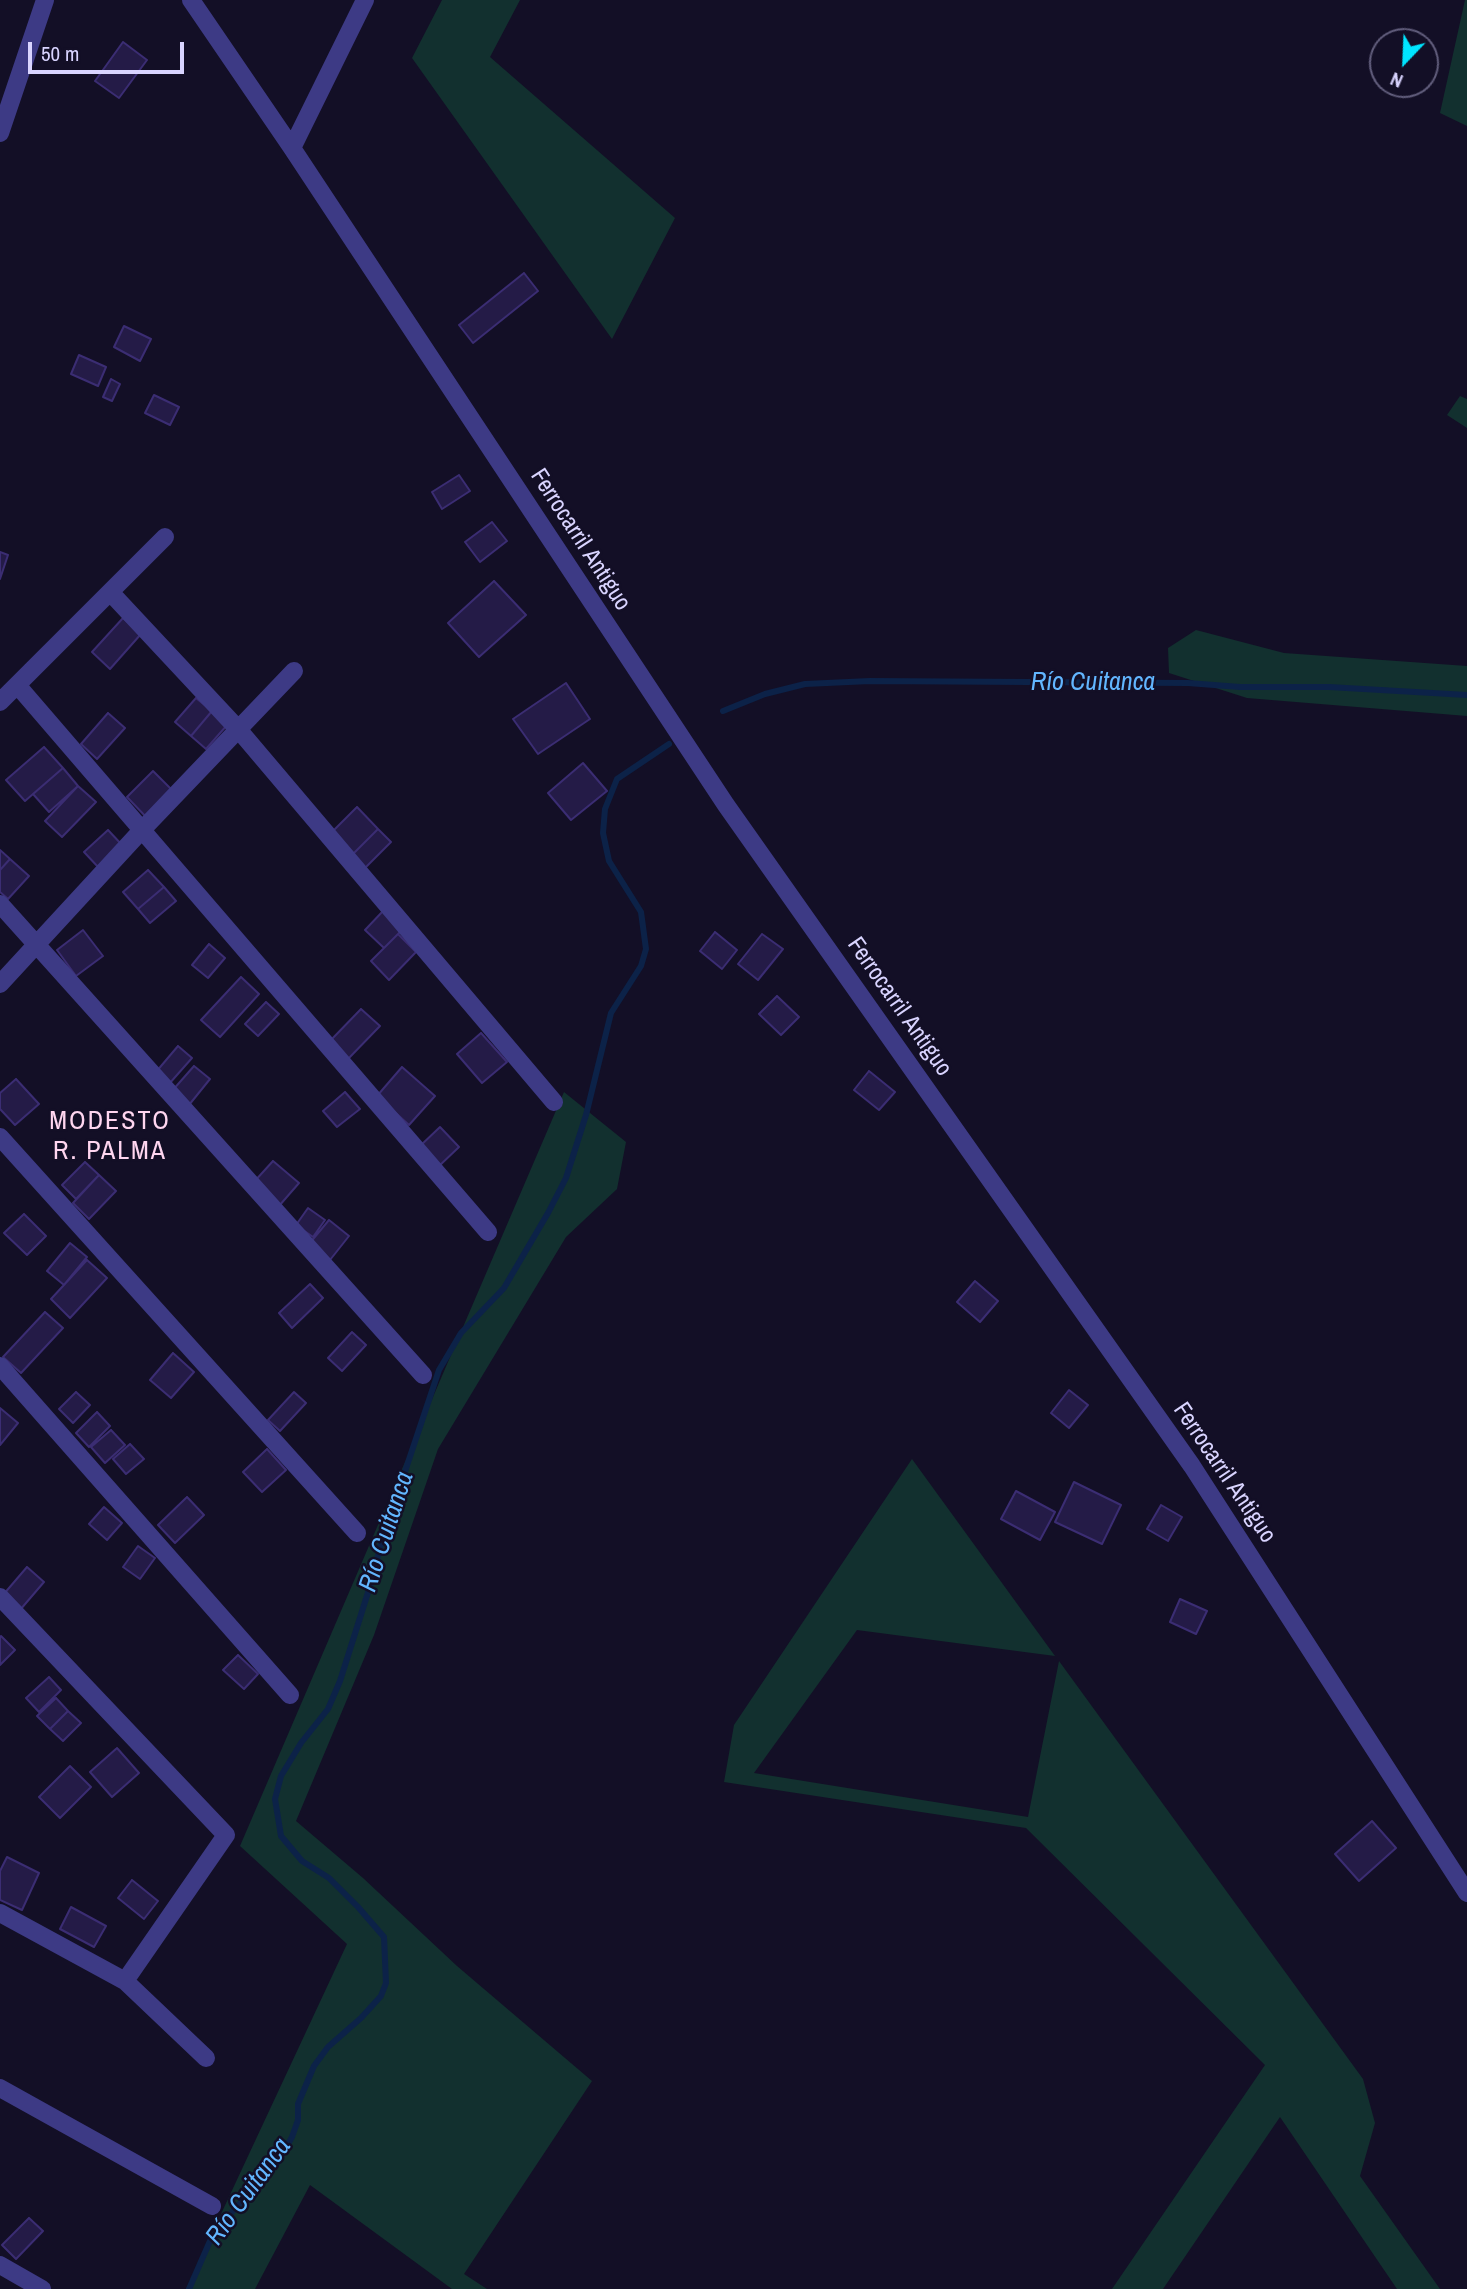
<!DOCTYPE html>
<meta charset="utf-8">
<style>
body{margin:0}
#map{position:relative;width:1467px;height:2289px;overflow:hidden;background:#130f26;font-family:"Archivo Narrow",sans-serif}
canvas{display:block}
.north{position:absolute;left:1369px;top:28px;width:70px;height:70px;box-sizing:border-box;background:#130f26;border:2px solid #625e7d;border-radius:50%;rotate:203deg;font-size:19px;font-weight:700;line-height:28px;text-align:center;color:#d9d4ff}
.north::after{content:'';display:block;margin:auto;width:24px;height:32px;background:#00e5ff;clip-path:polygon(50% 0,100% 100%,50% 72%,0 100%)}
.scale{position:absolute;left:28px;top:42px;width:156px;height:32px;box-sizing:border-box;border:4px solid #d9d4ff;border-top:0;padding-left:9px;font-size:21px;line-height:24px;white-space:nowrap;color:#d9d4ff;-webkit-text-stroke:5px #130f26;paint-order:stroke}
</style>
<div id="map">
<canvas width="1467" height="2289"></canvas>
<div class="north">N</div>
<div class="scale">50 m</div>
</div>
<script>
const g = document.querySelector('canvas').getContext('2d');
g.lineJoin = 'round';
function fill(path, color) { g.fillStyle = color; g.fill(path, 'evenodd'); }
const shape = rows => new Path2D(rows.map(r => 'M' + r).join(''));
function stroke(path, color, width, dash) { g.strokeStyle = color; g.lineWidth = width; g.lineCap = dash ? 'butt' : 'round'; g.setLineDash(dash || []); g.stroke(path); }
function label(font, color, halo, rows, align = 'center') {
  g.font = font + ' "Archivo Narrow",sans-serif'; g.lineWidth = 5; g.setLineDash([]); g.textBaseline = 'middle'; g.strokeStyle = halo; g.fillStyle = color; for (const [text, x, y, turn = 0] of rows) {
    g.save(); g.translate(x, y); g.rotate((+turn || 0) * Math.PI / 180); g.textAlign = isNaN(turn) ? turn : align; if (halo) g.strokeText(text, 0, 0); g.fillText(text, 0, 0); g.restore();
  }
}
fill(shape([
 [442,0,520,0,490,57,675,218,612,339,412,58],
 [1465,0,1467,0,1467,126,1440,113],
 [1460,396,1467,399,1467,428,1447,415],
 [1196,630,1284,653,1467,666,1467,716,1247,698,1169,673,1168,648],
 [564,1092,626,1142,617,1189,566,1237,438,1449,374,1635,296,1821,363,1878,457,1966,592,2081,464,2274,487,2289,452,2289,310,2185,255,2289,186,2289,347,1944,240,1846],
 [912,1459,1055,1656,857,1630,754,1773,1028,1817,1059,1661,1363,2079,1375,2123,1360,2176,1440,2289,1397,2289,1280,2117,1163,2289,1112,2289,1265,2065,1026,1828,724,1782,734,1725]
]), '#12302f');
stroke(shape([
 [723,711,765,694,805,684,870,681,1188,683,1240,687,1329,687,1467,695],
 [189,2289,210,2241,232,2212,277,2163,292,2137,298,2120,298,2104,314,2066,328,2047,361,2018,381,1996,386,1983,384,1937,358,1907,329,1878,302,1861,281,1836,275,1799,281,1776,301,1743,328,1709,340,1681,371,1583,382,1540,439,1370,461,1333,504,1288,548,1213,566,1178,586,1115,611,1013,641,966,646,949,641,912,609,861,603,833,605,809,617,779,669,744]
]), '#0c2248', 6);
const building = shape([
 [123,42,147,60,119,98,95,81,123,42],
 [524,273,538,291,473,343,459,325,524,273],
 [124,326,151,339,140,361,114,347,124,326],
 [79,355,106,367,98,386,71,374,79,355],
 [111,379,120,384,112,401,103,397,111,379],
 [154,395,179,407,170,425,145,413,154,395],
 [459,475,470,491,442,509,432,492,459,475],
 [492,522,507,541,480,562,465,542,492,522],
 [0,552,8,555,0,579,0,552],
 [494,581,526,615,479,657,448,623,494,581],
 [123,618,141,634,110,669,92,652,123,618],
 [566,683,590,719,538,754,513,719,566,683],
 [196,698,212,711,191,736,175,722,196,698],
 [212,711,228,724,206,749,191,736,212,711],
 [108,713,125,728,97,759,81,744,108,713],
 [44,747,63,768,25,801,6,780,44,747],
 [583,763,607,791,571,820,548,793,583,763],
 [63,768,78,786,49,812,33,794,63,768],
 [153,771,175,793,148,819,127,797,153,771],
 [78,786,96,802,62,837,45,821,78,786],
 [357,807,378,829,350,857,329,835,357,807],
 [378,829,391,842,363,870,350,857,378,829],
 [108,830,123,846,99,868,84,852,108,830],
 [0,850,10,859,0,870,0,850],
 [10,859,29,876,8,899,0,892,0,870,10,859],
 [148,870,164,887,138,909,123,892,148,870],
 [164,887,176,901,150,923,138,909,164,887],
 [384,910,403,929,384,948,365,930,384,910],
 [83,930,103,956,76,976,57,950,83,930],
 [715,932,737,950,722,969,700,951,715,932],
 [398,934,416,952,389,980,371,961,398,934],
 [762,934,783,949,758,980,738,964,762,934],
 [209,944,225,958,208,978,192,965,209,944],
 [241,977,259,994,220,1037,201,1020,241,977],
 [777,996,799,1017,781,1035,759,1014,777,996],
 [266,1002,279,1014,258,1036,245,1024,266,1002],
 [361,1009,380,1026,348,1059,330,1041,361,1009],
 [481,1033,507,1062,482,1083,457,1054,481,1033],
 [178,1046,192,1058,169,1084,156,1072,178,1046],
 [194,1066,210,1079,189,1105,172,1091,194,1066],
 [402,1067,435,1096,409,1125,377,1096,402,1067],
 [869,1071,895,1092,879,1110,854,1090,869,1071],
 [16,1079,39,1104,15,1125,0,1109,0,1093,16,1079],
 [345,1092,360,1109,337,1127,323,1111,345,1092],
 [440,1127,459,1147,438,1167,419,1147,440,1127],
 [273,1161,299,1183,279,1206,253,1183,273,1161],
 [85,1162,99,1175,76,1199,62,1185,85,1162],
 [99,1175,116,1191,89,1219,73,1203,99,1175],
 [308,1208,325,1220,313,1237,296,1225,308,1208],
 [24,1214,46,1236,27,1255,4,1233,24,1214],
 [329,1220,349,1236,330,1260,309,1244,329,1220],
 [70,1243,87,1257,64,1285,47,1271,70,1243],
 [87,1260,107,1278,70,1318,51,1299,87,1260],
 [975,1281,998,1301,980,1322,957,1302,975,1281],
 [310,1284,323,1298,292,1328,279,1313,310,1284],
 [45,1312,63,1328,21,1373,3,1357,45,1312],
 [352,1332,366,1345,342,1371,328,1358,352,1332],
 [173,1353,194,1372,171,1398,150,1380,173,1353],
 [1069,1390,1088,1405,1069,1428,1051,1413,1069,1390],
 [76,1392,90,1405,73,1423,59,1409,76,1392],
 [294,1392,306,1403,280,1431,268,1420,294,1392],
 [0,1408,18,1423,0,1445,0,1408],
 [97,1412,110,1426,89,1447,76,1433,97,1412],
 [111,1430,125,1445,105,1463,91,1447,111,1430],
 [130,1444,144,1459,126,1474,113,1459,130,1444],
 [267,1449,286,1470,262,1492,243,1472,267,1449],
 [1074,1482,1121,1505,1102,1544,1055,1522,1074,1482],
 [1016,1491,1055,1512,1040,1540,1001,1519,1016,1491],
 [187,1497,204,1515,175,1543,158,1525,187,1497],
 [1161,1505,1182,1517,1168,1541,1147,1529,1161,1505],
 [104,1507,122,1523,107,1540,89,1524,104,1507],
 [138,1546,155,1558,140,1579,123,1567,138,1546],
 [27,1567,44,1582,20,1610,3,1595,27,1567],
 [1180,1599,1207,1611,1196,1634,1170,1622,1180,1599],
 [1,1636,15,1650,0,1665,0,1637,1,1636],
 [238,1655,258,1674,244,1689,223,1670,238,1655],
 [49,1677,61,1690,39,1712,26,1698,49,1677],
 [56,1698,68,1711,50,1729,37,1716,56,1698],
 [68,1711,81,1723,63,1741,50,1729,68,1711],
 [117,1748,139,1773,112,1797,90,1772,117,1748],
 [70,1766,91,1787,60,1818,39,1797,70,1766],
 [1372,1821,1396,1848,1359,1881,1335,1854,1372,1821],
 [7,1857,39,1873,22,1910,0,1900,0,1871,7,1857],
 [132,1880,158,1901,144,1919,118,1898,132,1880],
 [71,1907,106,1926,94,1947,60,1929,71,1907],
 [29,2218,43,2231,16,2259,2,2245,29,2218]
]);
fill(building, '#241b47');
stroke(building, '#3b2d73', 2);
stroke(shape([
 [191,0,292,148,726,805,1192,1466,1467,1893],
 [0,133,45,0],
 [292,148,365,0],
 [111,593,238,729,554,1102],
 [18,686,488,1232],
 [0,702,165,537],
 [0,904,423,1375],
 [0,984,141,831,294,671],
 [0,1137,357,1533],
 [0,1366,290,1695],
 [0,1597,226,1835,125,1981],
 [0,1913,125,1981,206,2058],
 [0,2088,212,2206],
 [0,2265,42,2289]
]), '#3d3a85', 18);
label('24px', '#d9d4ff', '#130f26', [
 ["Ferrocarril Antiguo",580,540,57],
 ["Ferrocarril Antiguo",899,1007,55],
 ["Ferrocarril Antiguo",1224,1473,56]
]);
label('italic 26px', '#62b6ff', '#130f26', [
 ["Río Cuitanca",1093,683],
 ["Río Cuitanca",387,1532,-72],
 ["Río Cuitanca",249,2192,-54]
]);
g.letterSpacing = '2px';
label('26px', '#ffd6f0', '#130f26', [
 ["MODESTO",110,1122],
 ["R. PALMA",110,1152]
]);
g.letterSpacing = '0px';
</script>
